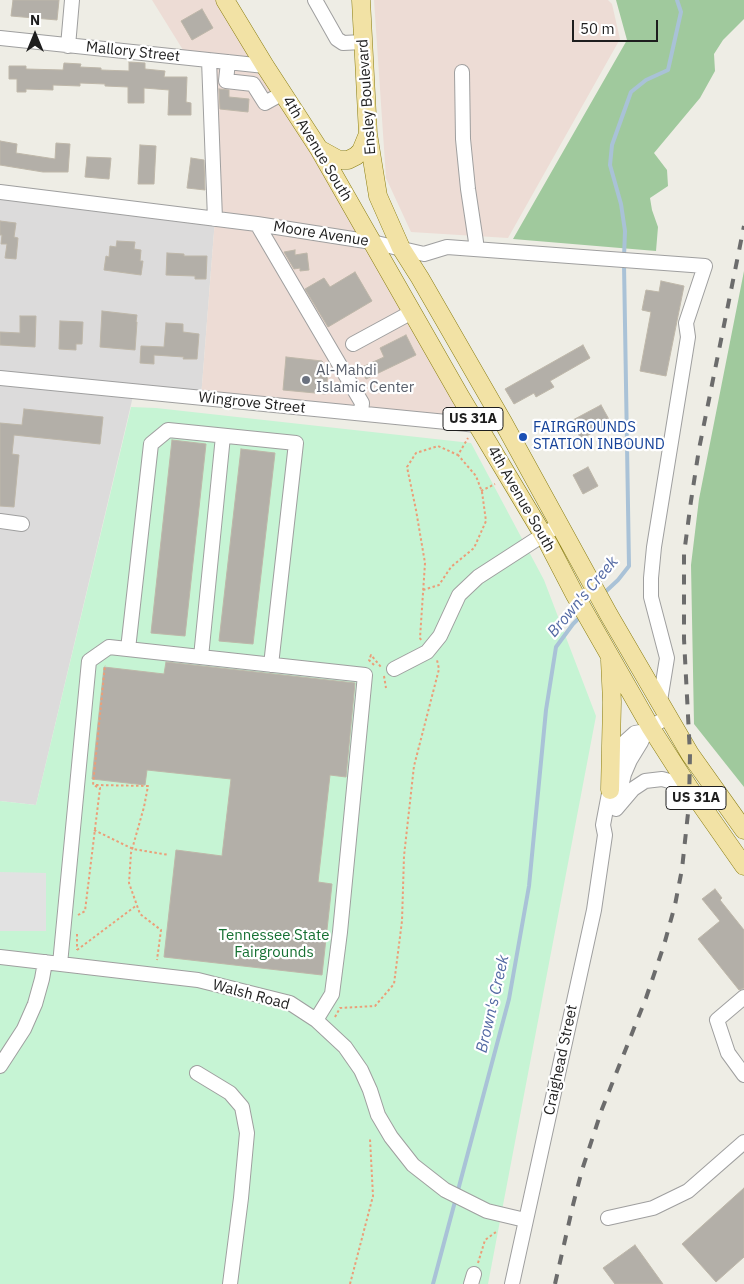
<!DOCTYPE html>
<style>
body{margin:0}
#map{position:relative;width:744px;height:1284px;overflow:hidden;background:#eeede5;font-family:"IBM Plex Sans",sans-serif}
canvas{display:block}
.north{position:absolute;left:10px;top:10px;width:50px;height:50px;-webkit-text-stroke:4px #fff;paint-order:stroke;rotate:0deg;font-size:14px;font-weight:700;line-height:20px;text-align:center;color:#1e1e1e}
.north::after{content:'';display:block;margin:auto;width:18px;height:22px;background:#1e1e1e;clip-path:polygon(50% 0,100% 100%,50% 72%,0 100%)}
.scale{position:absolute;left:572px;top:20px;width:86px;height:22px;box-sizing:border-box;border:2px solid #1e1e1e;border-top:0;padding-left:6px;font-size:15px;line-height:18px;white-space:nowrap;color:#1e1e1e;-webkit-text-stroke:4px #fff;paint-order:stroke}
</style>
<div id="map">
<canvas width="744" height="1284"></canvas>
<div class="north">N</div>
<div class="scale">50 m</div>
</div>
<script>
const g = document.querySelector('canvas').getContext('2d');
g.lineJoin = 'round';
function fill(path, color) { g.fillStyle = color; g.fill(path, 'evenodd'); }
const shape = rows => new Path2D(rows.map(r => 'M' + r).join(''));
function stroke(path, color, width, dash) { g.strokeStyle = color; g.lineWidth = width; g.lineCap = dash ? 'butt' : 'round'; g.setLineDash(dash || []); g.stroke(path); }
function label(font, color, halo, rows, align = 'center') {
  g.font = font + ' "IBM Plex Sans",sans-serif'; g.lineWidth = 4.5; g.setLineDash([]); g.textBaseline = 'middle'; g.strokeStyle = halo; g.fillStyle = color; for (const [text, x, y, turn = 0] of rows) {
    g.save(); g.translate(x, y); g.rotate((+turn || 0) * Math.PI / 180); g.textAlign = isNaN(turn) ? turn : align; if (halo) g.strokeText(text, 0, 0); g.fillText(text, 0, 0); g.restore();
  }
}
fill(shape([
 [0,192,215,219,201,398,134,392,36,805,0,801]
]), '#dcdbdb');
fill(shape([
 [152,0,225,0,477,425,201,398,215,219,209,60,188,58],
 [374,0,608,0,612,4,620,39,508,238,411,232,386,178]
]), '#eddcd5');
fill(shape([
 [616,0,744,0,744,19,723,40,714,54,715,71,700,98,654,153,667,170,668,186,650,198,652,210,658,227,656,251,513,239,627,40],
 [744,271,744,787,694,724,691,565,699,499]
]), '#a0c99d');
fill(shape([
 [131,407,156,408,471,443,544,580,596,716,488,1284,0,1284,0,801,36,805]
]), '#c6f4d4');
fill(shape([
 [0,872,46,873,46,931,0,931]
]), '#e2e2e2');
stroke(shape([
 [624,257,625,231,621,204,610,165,612,145,631,92,646,80,668,70,681,12,677,0],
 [603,594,618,580,629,566,624,264],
 [433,1284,509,999,529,886,546,710,556,647,573,624,582,615]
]), '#a9c2d7', 4);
const building = shape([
 [13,0,59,0,57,20,11,16,13,0],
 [202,9,213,28,192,40,181,21,202,9],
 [129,62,145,63,145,69,165,71,164,77,187,77,186,102,191,103,191,115,168,115,169,90,144,88,144,103,128,103,128,87,105,86,105,84,80,83,80,86,53,85,53,90,26,89,26,92,17,92,17,79,9,79,9,66,26,66,26,69,63,70,64,63,81,64,80,67,101,68,101,70,129,71,129,62],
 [219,89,229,90,229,97,249,99,248,112,220,109,219,89],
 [0,141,17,144,16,153,55,159,56,143,70,144,68,172,43,172,0,165,0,141],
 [140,145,156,146,154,184,138,184,140,145],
 [87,157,111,158,109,179,85,177,87,157],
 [191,158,204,160,205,190,187,188,191,158],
 [0,221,16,223,14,237,18,238,16,259,5,258,7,244,1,244,2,235,0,235,0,221],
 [117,241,135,242,134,249,141,250,140,261,143,261,141,275,104,270,106,256,109,257,110,246,116,247,117,241],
 [295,250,295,255,307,253,309,270,300,271,300,268,294,269,284,252,295,250],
 [167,253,184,254,184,256,207,256,206,279,195,279,195,276,166,275,167,253],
 [355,272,372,301,328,327,305,289,324,278,330,287,355,272],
 [661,281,684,286,666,376,640,371,651,312,642,310,646,290,659,292,661,281],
 [102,311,137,315,136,322,137,322,135,350,100,347,102,311],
 [20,316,36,316,35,347,0,345,0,332,20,333,20,316],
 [60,321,83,322,82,344,76,344,76,350,59,349,60,321],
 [166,323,183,324,183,332,199,334,197,359,183,359,184,357,154,355,154,364,140,363,141,346,164,347,166,323],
 [406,335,416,355,366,379,360,368,384,357,380,348,406,335],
 [583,345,590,358,550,381,554,387,536,397,534,393,514,404,505,389,583,345],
 [286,357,322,361,328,371,326,394,283,390,286,357],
 [601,405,611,423,581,439,571,421,601,405],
 [24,409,103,417,100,444,14,435,12,454,19,455,14,507,0,506,0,423,22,425,24,409],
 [172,440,206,444,185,636,151,633,172,440],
 [241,449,275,453,253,644,219,641,241,449],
 [588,467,598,486,583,494,573,475,588,467],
 [166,662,355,683,346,777,330,775,318,882,332,884,322,975,164,957,176,850,222,856,231,779,147,770,145,785,92,779,104,667,164,674,166,662],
 [715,889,722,898,720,900,744,930,744,988,739,990,698,939,720,921,702,899,715,889],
 [744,1188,744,1257,716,1282,682,1244,744,1188],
 [635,1245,663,1284,615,1284,603,1268,635,1245]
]);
fill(building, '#b3afa8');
stroke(building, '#beb7a9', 1);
const minor = shape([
 [315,0,337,39,343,43,363,42],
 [0,38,265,66],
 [68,46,72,0],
 [209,60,215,219],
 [228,62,226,81,253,84,265,103,283,93],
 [462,72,463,139,468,189,476,242,474,249],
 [0,192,257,224,372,242,424,254,447,247,705,266,686,323,688,337,654,547,651,578,651,597,667,658,660,701],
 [257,224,362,403,361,413],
 [353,344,412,312],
 [0,378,477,425,503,422],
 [0,521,22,524],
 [128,649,151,444,168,430,296,443,271,665],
 [201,657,223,436],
 [394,669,427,652,440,636,459,595,478,577,560,524],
 [617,803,624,774,630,760,641,742,646,731],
 [616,809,633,789,645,781,662,779,673,782,690,789],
 [0,957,198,980,290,1003,316,1020,345,1047,361,1070,370,1090,378,1115,391,1137,413,1165,445,1190,487,1211,525,1220],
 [60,964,89,661,109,647,365,675,340,932,332,994,316,1020],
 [744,997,717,1020,728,1053,744,1075],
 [0,1066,24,1029,35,1004,42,979,45,962],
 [197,1073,230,1093,242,1107,247,1133,241,1198,230,1284],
 [608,1218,653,1208,688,1191,744,1142],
 [471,1284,474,1274],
 [512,1284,594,910,605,835,603,825,614,767,619,752,625,742,635,733,646,731,668,716]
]);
const major = shape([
 [225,0,265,66,319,149,460,396,548,543,575,595,651,728,690,789,744,866],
 [361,0,368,134,378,196,401,248,420,278,503,422,609,615,690,754,744,830],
 [319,149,339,160,348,160,356,156,361,151,368,134],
 [610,790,612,702,610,660]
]);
stroke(minor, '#9f9f9f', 16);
stroke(major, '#887c0f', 19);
stroke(shape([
 [481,491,495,484],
 [423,590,439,585,451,567,474,548,486,521,482,492,476,476,458,455],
 [421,640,420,638,425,563,416,510,407,467,416,453,438,446,458,455,468,438],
 [374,665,369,660,371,655,381,667],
 [384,676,386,688],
 [96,785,148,786,144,807,131,853,129,883,140,914,161,930,157,960],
 [94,830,133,849,169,855],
 [78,915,85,911,100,788,93,785,105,665],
 [77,934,77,950],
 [77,950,137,905],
 [335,1017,340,1008,375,1006,394,984,402,921,404,856,414,766,439,669,437,660],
 [478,1263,485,1240,496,1232],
 [350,1284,373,1196,370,1139]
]), '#eb9e78', 2, [2.5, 2.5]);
stroke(minor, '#fff', 14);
stroke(major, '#f2e2a5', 18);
stroke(shape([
 [555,1284,573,1205,582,1170,602,1109,646,998,664,945,675,905,682,869,689,804,690,754,684,639,684,554,691,501,699,449,744,226]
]), '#6c6c6c', 4, [10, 10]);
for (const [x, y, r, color] of [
 [306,380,5,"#6b7280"],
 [523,437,5,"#1a4fb4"]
]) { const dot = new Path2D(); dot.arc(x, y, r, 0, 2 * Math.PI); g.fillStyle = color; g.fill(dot); stroke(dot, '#fff', 2); }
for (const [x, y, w] of [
 [473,419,60],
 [696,798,60]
]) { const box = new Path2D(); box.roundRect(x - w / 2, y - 11.5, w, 23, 4); g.fillStyle = '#fff'; g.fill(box); stroke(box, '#1e1e1e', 1); }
label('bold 14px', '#1e1e1e', null, [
 ["US 31A",473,419],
 ["US 31A",696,798]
]);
label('15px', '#1e1e1e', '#fff', [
 ["Mallory Street",133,52,6],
 ["Ensley Boulevard",367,97,-94],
 ["4th Avenue South",317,149,59],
 ["Moore Avenue",321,234,9],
 ["Wingrove Street",252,403,6],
 ["4th Avenue South",521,499,60],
 ["Walsh Road",251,995,15],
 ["Craighead Street",561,1060,-78]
]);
label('15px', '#5b616d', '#fff', [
 ["Al-Mahdi",316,371],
 ["Islamic Center",316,388]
], 'left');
label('15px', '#164399', '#fff', [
 ["FAIRGROUNDS",533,428],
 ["STATION INBOUND",533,445]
], 'left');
label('15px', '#167133', '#fff', [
 ["Tennessee State",274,936],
 ["Fairgrounds",274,953]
]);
label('italic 16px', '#546aa4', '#fff', [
 ["Brown's Creek",583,597,-50],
 ["Brown's Creek",493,1004,-77]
]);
</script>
